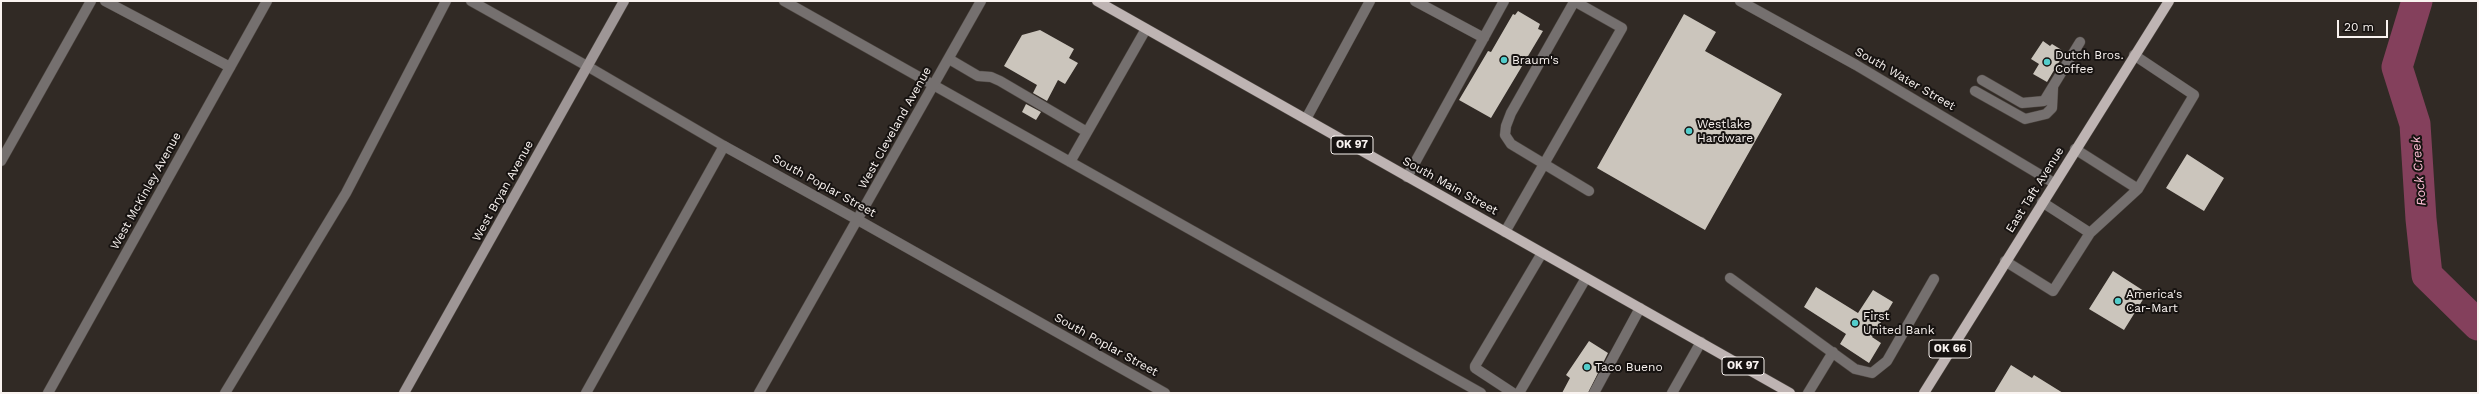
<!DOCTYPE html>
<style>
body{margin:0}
#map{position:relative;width:2479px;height:394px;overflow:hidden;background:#312a25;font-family:"Work Sans",sans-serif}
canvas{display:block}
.frame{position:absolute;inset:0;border:2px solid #f9f3f0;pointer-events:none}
.scale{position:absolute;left:2337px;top:20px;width:51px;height:18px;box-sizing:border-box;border:2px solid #f9f3f0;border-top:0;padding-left:5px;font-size:12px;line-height:14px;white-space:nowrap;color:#f9f3f0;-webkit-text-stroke:3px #171311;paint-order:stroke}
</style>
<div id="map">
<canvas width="2479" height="394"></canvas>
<div class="frame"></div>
<div class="scale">20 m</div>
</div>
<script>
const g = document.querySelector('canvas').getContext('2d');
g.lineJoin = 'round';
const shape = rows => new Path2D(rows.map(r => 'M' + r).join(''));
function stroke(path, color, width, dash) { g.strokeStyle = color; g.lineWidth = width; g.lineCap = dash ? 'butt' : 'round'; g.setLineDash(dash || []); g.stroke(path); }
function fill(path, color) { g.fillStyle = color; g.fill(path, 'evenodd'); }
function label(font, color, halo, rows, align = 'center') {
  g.font = font + ' "Work Sans",sans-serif'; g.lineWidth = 4; g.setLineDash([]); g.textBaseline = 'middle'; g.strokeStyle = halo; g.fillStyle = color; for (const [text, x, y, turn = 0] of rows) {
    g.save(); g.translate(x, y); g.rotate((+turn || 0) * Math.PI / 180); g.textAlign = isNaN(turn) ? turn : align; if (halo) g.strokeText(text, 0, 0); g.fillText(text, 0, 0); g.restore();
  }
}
stroke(shape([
 [2417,1,2397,67,2415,124,2421,219,2427,275,2478,325]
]), '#84405c', 31);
fill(shape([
 [1518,11,1540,24,1538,29,1543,31,1491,118,1459,100,1488,51,1491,52,1513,14,1515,15],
 [1684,14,1716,32,1705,51,1782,94,1705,230,1597,168],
 [1040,30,1074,49,1069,58,1078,63,1065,84,1058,80,1047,101,1033,93,1037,85,1004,66,1022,35],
 [2043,41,2050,46,2052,44,2065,52,2047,82,2033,74,2039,64,2031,59],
 [1026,104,1041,112,1036,120,1022,112],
 [2187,154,2224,178,2204,211,2166,188],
 [2113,271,2147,293,2124,330,2089,309],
 [1816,287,1858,313,1873,290,1893,302,1872,337,1881,343,1869,363,1840,344,1846,334,1804,307],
 [1589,341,1608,353,1588,393,1562,393,1570,378,1566,375],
 [2011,365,2032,378,2034,375,2063,393,1994,393]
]), '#cbc5bc');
const lane = shape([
 [105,1,230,67],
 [784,1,1481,393],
 [1415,1,1484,38],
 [1574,2,1511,113,1506,126,1505,135,1511,144,1589,191],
 [949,59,978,76,991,77,1000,81,1087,132],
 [1982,80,2022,103,2044,101,2080,42],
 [1975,91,2025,119,2046,114,2052,108,2053,88],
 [1306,119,1370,1],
 [2075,149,2138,189],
 [1,161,91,1],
 [1070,162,1146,29],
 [1407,177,1504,1],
 [2042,202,2090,233],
 [1505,232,1622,28,1574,1],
 [2005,261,2053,291,2090,233,2138,189,2194,95,2134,55],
 [1730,278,1855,369,1872,373,1887,361,1934,279],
 [225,393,346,193,446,1],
 [586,393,724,146],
 [1513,393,1475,368,1475,366,1542,253],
 [1519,393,1586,278],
 [1594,393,1640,308],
 [1672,393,1701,342],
 [1808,393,1833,352]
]);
const street = shape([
 [471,1,587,66,724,146,858,220,1165,393],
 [1740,1,1856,65,2054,183],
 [48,393,267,1],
 [759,393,981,1]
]);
const secondary = shape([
 [404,393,624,1]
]);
const primary = shape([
 [1097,1,1790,393],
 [1924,393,2169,1]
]);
stroke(lane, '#4d4641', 11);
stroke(street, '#4d4641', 11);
stroke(secondary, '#4d4641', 11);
stroke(primary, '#4d4641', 11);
stroke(lane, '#75706f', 10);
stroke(street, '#75706f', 10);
stroke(secondary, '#9e9696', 10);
stroke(primary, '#beb4b3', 10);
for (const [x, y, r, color] of [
 [1504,60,4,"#53cdcb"],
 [2047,62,4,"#53cdcb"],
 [1689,131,4,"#53cdcb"],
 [2118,301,4,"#53cdcb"],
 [1855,323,4,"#53cdcb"],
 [1587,367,4,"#53cdcb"]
]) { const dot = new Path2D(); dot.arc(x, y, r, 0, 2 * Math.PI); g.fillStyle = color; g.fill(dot); stroke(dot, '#171311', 1.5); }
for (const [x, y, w] of [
 [1352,145,42],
 [1950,349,42],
 [1743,366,42]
]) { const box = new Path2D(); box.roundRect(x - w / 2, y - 9, w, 18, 3); g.fillStyle = '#171311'; g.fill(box); stroke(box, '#f9f3f0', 1); }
label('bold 11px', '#f9f3f0', null, [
 ["OK 97",1352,145],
 ["OK 66",1950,349],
 ["OK 97",1743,366]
]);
label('12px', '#f9f3f0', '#171311', [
 ["Dutch Bros.",2055,55],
 ["Coffee",2055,69],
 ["Braum's",1512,60],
 ["Westlake",1697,124],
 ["Hardware",1697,138],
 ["America's",2126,294],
 ["Car-Mart",2126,308],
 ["First",1863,316],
 ["United Bank",1863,330],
 ["Taco Bueno",1595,367]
], 'left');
label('12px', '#f9f3f0', '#171311', [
 ["South Water Street",1905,79,30],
 ["West Cleveland Avenue",895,128,-61],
 ["South Poplar Street",824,186,29],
 ["South Main Street",1450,186,29],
 ["East Taft Avenue",2035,190,-58],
 ["West McKinley Avenue",146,191,-61],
 ["West Bryan Avenue",503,191,-61],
 ["South Poplar Street",1106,345,29]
]);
label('italic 13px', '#fcbdd4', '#171311', [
 ["Rock Creek",2419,171,-95]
]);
</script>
